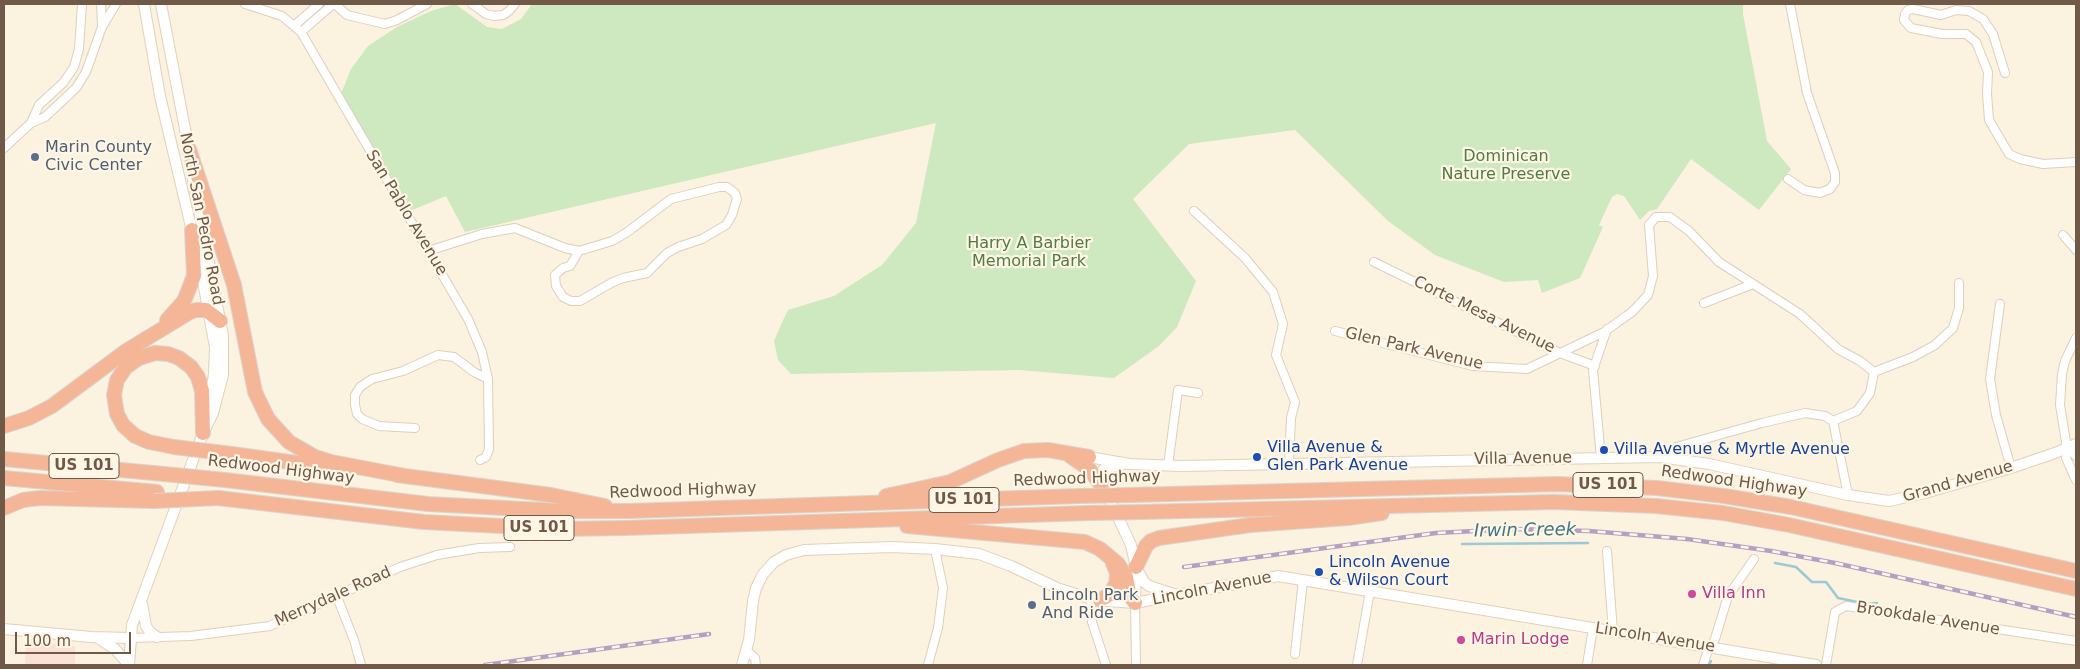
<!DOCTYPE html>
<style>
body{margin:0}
#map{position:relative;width:2080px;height:669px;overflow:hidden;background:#fbf2e0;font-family:"DejaVu Sans",sans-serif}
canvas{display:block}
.frame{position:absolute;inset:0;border:5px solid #715948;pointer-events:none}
.scale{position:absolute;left:15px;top:632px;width:116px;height:22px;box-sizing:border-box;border:2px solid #715948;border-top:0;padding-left:6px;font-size:15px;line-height:18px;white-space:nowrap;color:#715948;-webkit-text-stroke:4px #fff6e6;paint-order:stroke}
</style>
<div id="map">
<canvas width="2080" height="669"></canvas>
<div class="frame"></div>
<div class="scale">100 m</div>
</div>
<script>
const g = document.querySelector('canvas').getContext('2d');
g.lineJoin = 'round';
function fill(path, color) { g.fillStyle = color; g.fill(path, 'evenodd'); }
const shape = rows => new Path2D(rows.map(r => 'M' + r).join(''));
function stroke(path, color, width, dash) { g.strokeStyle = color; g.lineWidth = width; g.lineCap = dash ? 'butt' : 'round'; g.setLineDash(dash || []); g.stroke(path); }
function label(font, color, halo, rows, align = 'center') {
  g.font = font + ' "DejaVu Sans",sans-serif'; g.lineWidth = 4.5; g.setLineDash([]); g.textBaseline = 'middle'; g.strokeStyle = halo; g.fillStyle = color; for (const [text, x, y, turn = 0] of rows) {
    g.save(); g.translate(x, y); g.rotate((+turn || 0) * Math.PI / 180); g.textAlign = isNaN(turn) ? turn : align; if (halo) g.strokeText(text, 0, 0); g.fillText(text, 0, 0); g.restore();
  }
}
fill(shape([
 [26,641,75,646,75,665,25,665]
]), '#fce2d4');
fill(shape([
 [455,4,487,27,502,29,521,19,532,4,1743,4,1743,14,1767,141,1791,169,1759,210,1691,159,1657,209,1649,211,1640,220,1624,196,1617,194,1612,197,1599,225,1603,227,1580,278,1542,293,1538,280,1504,282,1435,255,1388,221,1295,130,1189,144,1133,199,1196,281,1177,327,1159,346,1114,378,1019,370,791,374,778,360,774,341,785,316,788,310,834,296,882,265,916,223,936,123,465,232,446,196,405,213,339,99,351,69,368,46,397,27,431,11]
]), '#cee8c0');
stroke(shape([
 [1462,544,1588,543],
 [1775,563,1796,567,1812,582,1826,582,1838,598,1867,604,1877,603],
 [1709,665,1711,661]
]), '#9cc9d5', 2.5);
const street = shape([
 [101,4,102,25],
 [245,4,282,16,301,32,468,319,482,352,488,379,489,449,486,457,480,460],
 [335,4,347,15,385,24,397,20,427,4],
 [472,4,486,14,494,16,503,15,509,11,515,4],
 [295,25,319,4],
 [301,32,333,4],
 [2005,73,1993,34,1983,19,1969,11,1956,10,1941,15,1913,9,1908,10,1905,14,1904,20,1911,28,1942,34,1966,34,1976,42,1988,72,1987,94,1989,120,2009,154,2020,159,2043,164,2076,162],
 [31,123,39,105,63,83,74,67,79,49,82,4],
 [4,148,31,123,45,117,76,88,86,72,102,27,116,4],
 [1788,179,1804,190,1820,193,1830,189,1835,182,1835,173,1807,93,1790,4],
 [719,187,727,187,735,193,737,199,732,215,726,225,702,239,678,247,667,253,647,273,623,278,611,283,580,301,571,301,563,297,556,286,555,275,563,268,570,266,579,251,612,241,626,233,671,199,719,187],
 [1194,211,1245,258,1273,292,1283,324,1276,355,1295,402,1291,418,1289,463],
 [2063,235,2076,250],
 [428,251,482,234,515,228,565,248,579,251],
 [1374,262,1560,353,1595,366],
 [1704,303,1753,284],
 [2000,304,1990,379,1996,415,2011,468],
 [1335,331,1473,366,1527,369,1604,332,1632,312,1648,295,1653,276,1649,225,1656,217,1670,217,1689,231,1719,262,1800,314,1838,349,1860,361,1874,372],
 [2076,338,2065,361,2062,374,2060,405,2067,448,2066,458,2076,480],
 [1874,372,1913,357,1935,345,1953,328,1959,308,1959,283],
 [1833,421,1857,411,1870,393,1874,372],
 [415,428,379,426,362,419,357,414,355,405,355,395,360,387,372,379,403,371,438,355,454,357,474,372,488,379],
 [2067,448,2076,456],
 [1660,457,1676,447,1762,423,1805,413,1825,416,1833,421,1848,495],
 [1601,458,1593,370,1607,329],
 [1168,466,1178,390,1198,393],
 [1607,551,1613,632],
 [337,597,354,640,361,665],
 [1091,598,1092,622,1106,665],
 [1135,603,1136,665],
 [130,638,191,636,270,626,400,567,437,555,479,548,510,547],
 [747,651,755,658,756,665],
 [1295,654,1303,580],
 [928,665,938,628,943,588,935,549],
 [1357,665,1370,591],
 [1587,665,1593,628],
 [1703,665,1707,653,1715,639,1728,596,1754,559],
 [1826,665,1835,612,1846,606,2076,641]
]);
const secondary = shape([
 [144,4,160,96,193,235],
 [161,4,190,155],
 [198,254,215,347,214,374,209,405],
 [1089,457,1129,464,1180,466,1660,457,1709,464,1848,495,1889,501,1925,493,2011,468,2055,453,2076,444],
 [1121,465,1104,469,1101,473,1100,479,1131,545,1136,567,1135,603],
 [1137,569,1144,582,1149,586,1177,595],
 [142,604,146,626,150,632,157,637],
 [4,629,91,637,130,638],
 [98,638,115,649,129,665],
 [129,665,132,625,203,433,213,413,223,375,223,336,193,179],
 [742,665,749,640,753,601,756,588,763,574,774,562,786,555,804,550,891,547,935,549,979,554,1011,566,1057,588,1082,596,1107,601,1135,603,1278,576,1816,665]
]);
const highway = shape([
 [189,149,234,285,255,392,268,419,289,442,315,457,331,462,405,476],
 [167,320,184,301,194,276,192,230],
 [4,426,29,418,52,406,126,351,190,312,196,310,206,310,220,321],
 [174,447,149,442,135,436,123,425,117,414,114,395,117,380,126,367,139,358,155,353,168,354,179,358,191,367,198,377,202,391,203,433],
 [232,454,326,467],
 [1070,456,1089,469,1102,486],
 [4,459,164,474],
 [397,475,551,495,605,506],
 [4,478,157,492],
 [225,480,428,504,562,511,630,511,1079,496],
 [1131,495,1557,484,1657,488,1724,496,1791,507,2076,571],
 [886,496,950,482,998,460,1024,451,1048,450,1089,457],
 [218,498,424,522,559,529,625,528,1089,513],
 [4,508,23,500,40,498,154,501],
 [1142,512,1554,502,1656,506,1723,513,1789,525,2076,589],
 [907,526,1085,542,1100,549,1118,564,1126,577,1130,597,1135,603],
 [1136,567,1146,546,1151,541,1159,538,1250,525,1348,518,1382,513],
 [1100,600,1109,595,1116,584,1117,573,1113,563]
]);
stroke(street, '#dfcfbd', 10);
stroke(secondary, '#e4d0bb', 12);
stroke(highway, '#dad4cf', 16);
stroke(street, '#fff', 8);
stroke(secondary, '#fff', 10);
stroke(highway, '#f5b698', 14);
const rail = shape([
 [1184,567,1436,533,1514,529,1589,531,1687,539,1771,551,1835,563,2076,617],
 [485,665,709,634]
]);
stroke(rail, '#b5a0c3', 4.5);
stroke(rail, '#fff6e6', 2.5, [8]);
const highwayBridge = shape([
 [174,447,232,454],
 [164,474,225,480],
 [1079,496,1131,495],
 [154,501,218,498],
 [1089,513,1142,512]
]);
stroke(highwayBridge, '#dad4cf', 16, []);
stroke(highwayBridge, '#f5b698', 14);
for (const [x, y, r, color] of [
 [35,157,5,"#5c6f8a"],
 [1604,450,5,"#1a4fb4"],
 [1257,457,5,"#1a4fb4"],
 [1319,572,5,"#1a4fb4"],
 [1692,594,5,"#d1479c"],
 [1032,605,5,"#5c6f8a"],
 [1461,640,5,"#d1479c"]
]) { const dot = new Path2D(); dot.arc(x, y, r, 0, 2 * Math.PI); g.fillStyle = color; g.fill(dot); stroke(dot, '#fff6e6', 2); }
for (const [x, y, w] of [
 [84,466,70],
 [1608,485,70],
 [964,500,70],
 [539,528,70]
]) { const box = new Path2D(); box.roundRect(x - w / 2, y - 12.5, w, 25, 4); g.fillStyle = '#fff6e6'; g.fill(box); stroke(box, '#715948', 1); }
label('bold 15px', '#715948', null, [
 ["US 101",84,466],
 ["US 101",1608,485],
 ["US 101",964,500],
 ["US 101",539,528]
]);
label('16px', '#4e5e75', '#fff6e6', [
 ["Marin County",45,148],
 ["Civic Center",45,166],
 ["Lincoln Park",1042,596],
 ["And Ride",1042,614]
], 'left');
label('16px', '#517c43', '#fff6e6', [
 ["Dominican",1506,157],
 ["Nature Preserve",1506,175],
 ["Harry A Barbier",1029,244],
 ["Memorial Park",1029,262]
]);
label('16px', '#715948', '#fff6e6', [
 ["San Pablo Avenue",406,213,59],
 ["North San Pedro Road",201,219,79],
 ["Corte Mesa Avenue",1484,315,26],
 ["Glen Park Avenue",1414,349,13],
 ["Villa Avenue",1523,459,-1],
 ["Redwood Highway",281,470,7],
 ["Redwood Highway",1087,479,-2],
 ["Redwood Highway",1734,482,8],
 ["Grand Avenue",1958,482,-16],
 ["Redwood Highway",683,491,-2],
 ["Lincoln Avenue",1212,589,-11],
 ["Merrydale Road",333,597,-24],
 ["Brookdale Avenue",1928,619,9],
 ["Lincoln Avenue",1655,638,9]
]);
label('16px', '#164399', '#fff6e6', [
 ["Villa Avenue &",1267,448],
 ["Glen Park Avenue",1267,466],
 ["Villa Avenue & Myrtle Avenue",1614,450],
 ["Lincoln Avenue",1329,563],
 ["& Wilson Court",1329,581]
], 'left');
label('16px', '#b23c85', '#fff6e6', [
 ["Villa Inn",1702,594],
 ["Marin Lodge",1471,640]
], 'left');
label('italic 18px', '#437585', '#fff6e6', [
 ["Irwin Creek",1525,531,-1]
]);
</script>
